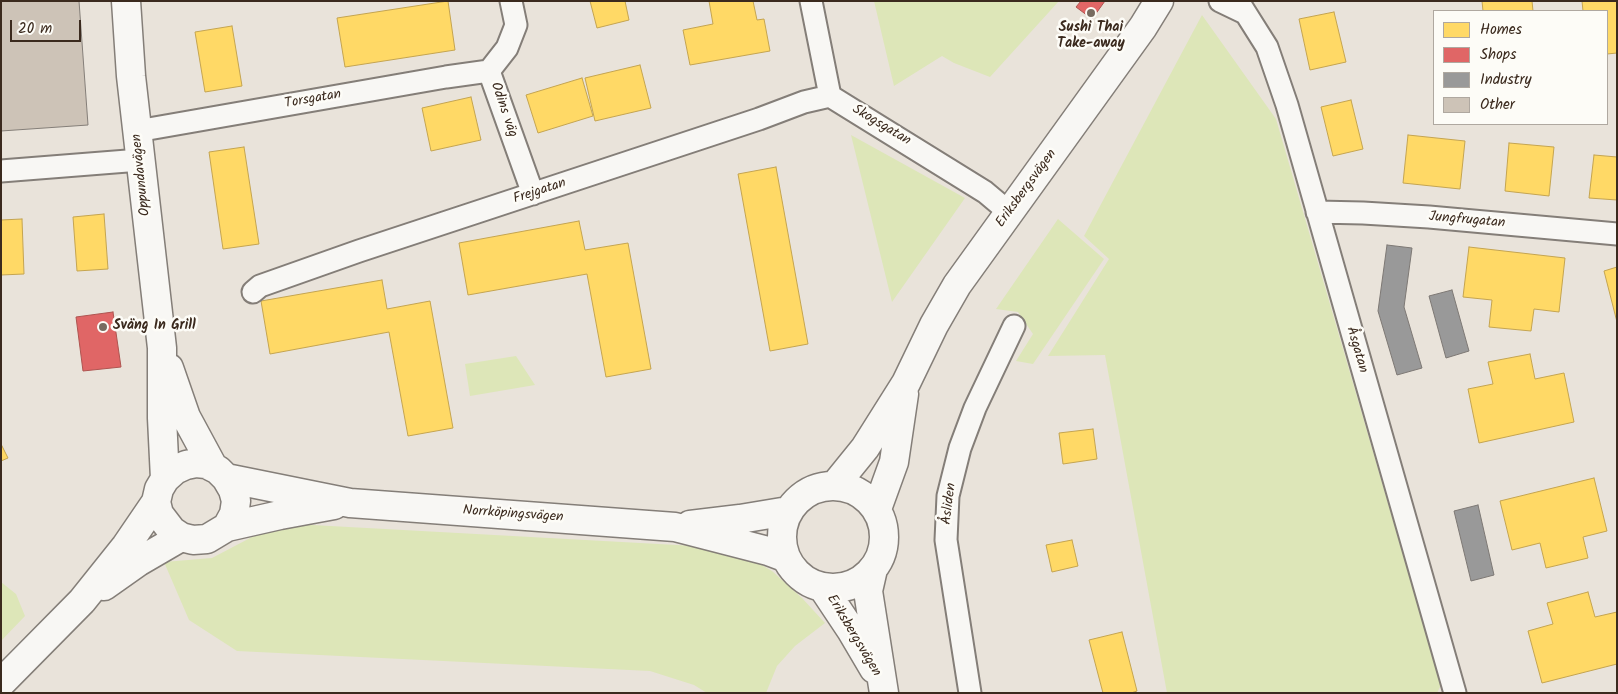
<!DOCTYPE html>
<meta charset="utf-8">
<style>
body{margin:0}
#map{position:relative;width:1618px;height:694px;overflow:hidden;background:#e9e3da;font-family:Kalam,sans-serif}
canvas{display:block}
.frame{position:absolute;inset:0;border:2px solid #3b2a1e;pointer-events:none}
.legend{position:absolute;left:1433px;top:10px;width:175px;height:115px;box-sizing:border-box;background:#fdfcf7;border:1px solid #afa8a0;margin:0;padding:6px 9px;list-style:none;font-size:15px;color:#3b2a1e}
.legend li{display:flex;align-items:center;gap:10px;height:25px}
.legend b{width:25px;border:1px solid #afa8a0}
.scale{position:absolute;left:10px;top:20px;width:71px;height:22px;box-sizing:border-box;border:2px solid #3b2a1e;border-top:0;padding-left:6px;font-size:15px;line-height:18px;white-space:nowrap;color:#3b2a1e;-webkit-text-stroke:4px #fdfcf7;paint-order:stroke}
</style>
<div id="map">
<canvas width="1618" height="694"></canvas>
<div class="frame"></div>
<ul class="legend">
<li><b style="height:14px;background:#ffd966"></b>Homes</li>
<li><b style="height:14px;background:#e06666"></b>Shops</li>
<li><b style="height:14px;background:#999"></b>Industry</li>
<li><b style="height:14px;background:#cdc3b7"></b>Other</li>
</ul>
<div class="scale">20 m</div>
</div>
<script>
const g = document.querySelector('canvas').getContext('2d');
g.lineJoin = 'round';
function fill(path, color) { g.fillStyle = color; g.fill(path, 'evenodd'); }
const shape = rows => new Path2D(rows.map(r => 'M' + r).join(''));
function stroke(path, color, width, dash) { g.strokeStyle = color; g.lineWidth = width; g.lineCap = dash ? 'butt' : 'round'; g.setLineDash(dash || []); g.stroke(path); }
function label(font, color, halo, rows, align = 'center') {
  g.font = font + ' Kalam,sans-serif'; g.lineWidth = 5; g.setLineDash([]); g.textBaseline = 'middle'; g.strokeStyle = halo; g.fillStyle = color; for (const [text, x, y, turn = 0] of rows) {
    g.save(); g.translate(x, y); g.rotate((+turn || 0) * Math.PI / 180); g.textAlign = isNaN(turn) ? turn : align; if (halo) g.strokeText(text, 0, 0); g.fillText(text, 0, 0); g.restore();
  }
}
fill(shape([
 [874,1,1059,1,990,77,954,63,942,56,894,86],
 [1202,15,1276,119,1441,685,1437,693,1167,693,1105,355,1048,356,1109,259,1084,236],
 [851,135,965,198,892,302],
 [1058,219,1104,259,1033,364,1016,361,1033,334,1018,312,996,309],
 [516,356,535,385,470,396,465,364],
 [294,524,713,547,745,555,772,571,802,598,825,623,795,646,777,666,766,693,707,693,694,685,650,671,237,651,189,620,164,562,212,558,252,537],
 [1,582,16,594,25,616,1,641]
]), '#dde6b8');
const homes = shape([
 [448,1,455,50,345,67,337,18,448,1],
 [590,1,625,1,629,20,597,28,590,1],
 [709,1,753,1,757,20,764,19,770,51,690,65,683,30,713,24,709,1],
 [1482,1,1532,1,1533,11,1483,11,1482,1],
 [1582,1,1617,1,1617,53,1607,54,1607,11,1583,11,1582,1],
 [1334,12,1346,62,1310,70,1299,19,1334,12],
 [232,26,242,86,205,92,195,32,232,26],
 [640,65,651,108,595,121,585,78,640,65],
 [582,78,593,116,538,133,526,95,582,78],
 [471,97,481,140,431,151,422,108,471,97],
 [1351,100,1363,149,1333,156,1321,107,1351,100],
 [1408,135,1465,141,1460,189,1403,183,1408,135],
 [1509,143,1554,147,1549,196,1505,191,1509,143],
 [244,147,259,244,223,249,209,152,244,147],
 [1594,155,1617,157,1617,200,1589,198,1594,155],
 [776,167,808,344,770,351,738,174,776,167],
 [104,214,108,269,77,271,73,217,104,214],
 [22,219,24,274,1,275,1,220,22,219],
 [579,221,585,250,628,243,651,369,606,377,587,274,468,295,459,243,579,221],
 [1469,247,1565,258,1559,312,1534,309,1531,331,1489,327,1492,300,1463,297,1469,247],
 [1617,267,1617,322,1604,271,1617,267],
 [382,280,387,309,430,301,453,428,408,436,389,332,270,354,261,301,382,280],
 [1530,354,1535,379,1564,373,1574,422,1479,443,1468,389,1493,384,1488,362,1530,354],
 [1093,429,1097,459,1063,464,1059,433,1093,429],
 [1,444,8,458,1,461,1,444],
 [1594,478,1607,531,1583,537,1588,558,1546,568,1540,543,1512,550,1500,501,1594,478],
 [1072,540,1078,566,1052,572,1046,545,1072,540],
 [1588,592,1595,617,1617,612,1617,664,1542,683,1528,631,1553,624,1547,603,1588,592],
 [1122,632,1137,691,1131,693,1103,693,1089,640,1122,632]
]);
fill(homes, '#ffd966');
stroke(homes, '#c4a450', 1);
const shops = shape([
 [1081,1,1105,1,1092,19,1076,7,1081,1],
 [113,312,121,367,83,371,76,317,113,312]
]);
fill(shops, '#e06666');
stroke(shops, '#ae5450', 1);
const industry = shape([
 [1387,245,1412,248,1404,307,1422,368,1397,375,1378,311,1387,245],
 [1452,290,1469,351,1446,358,1429,296,1452,290],
 [1478,505,1494,575,1471,581,1454,511,1478,505]
]);
fill(industry, '#999');
stroke(industry, '#7d7874', 1);
const building = shape([
 [1,1,79,1,88,125,1,131,1,1]
]);
fill(building, '#cdc3b7');
stroke(building, '#847e78', 1);
const minor = shape([
 [511,1,516,25,507,48,489,71,533,194],
 [811,1,830,96,985,192,1010,213],
 [1220,1,1245,13],
 [1238,1,1267,47,1287,105,1455,693],
 [137,131,446,77,489,71],
 [1,171,140,160],
 [1317,212,1363,213,1429,217,1617,234],
 [253,292,260,286,359,251,759,119,804,102,830,96],
 [970,693,946,540,948,496,960,448,975,408,1014,326]
]);
const secondary = shape([
 [126,1,131,76,162,348,162,418,165,479],
 [169,368,186,417,213,467],
 [196,463,206,464,218,470,226,478,233,490,236,501,234,514,227,527,207,539,193,540,181,537,172,531,159,514,156,502,159,489,165,479,175,470,186,465,196,463],
 [226,478,350,503,675,527,768,551,784,557],
 [835,485,865,448,906,383,934,325,957,285,1143,27,1159,1],
 '782 537a51 51 0 1 1 102 0a51 51 0 1 1-102 0Z',
 [877,509,894,462,904,394],
 [690,525,740,519,788,511],
 [227,527,280,515,334,505],
 [873,569,868,591,884,693],
 [104,586,138,562,181,537],
 [823,588,851,630,874,669],
 [1,683,82,601,126,546,156,502]
]);
stroke(minor, '#847e78', 25);
stroke(secondary, '#847e78', 31);
stroke(minor, '#f8f7f4', 21);
stroke(secondary, '#f8f7f4', 28);
for (const [x, y, r, color] of [
 [1091,13,5,"#786b60"],
 [103,327,5,"#786b60"]
]) { const dot = new Path2D(); dot.arc(x, y, r, 0, 2 * Math.PI); g.fillStyle = color; g.fill(dot); stroke(dot, '#fdfcf7', 2); }
label('bold 14px', '#3b2a1e', '#fdfcf7', [
 ["Sushi Thai",1091,29],
 ["Take-away",1091,45],
 ["Sväng In Grill",113,327,"left"]
]);
label('14px', '#3b2a1e', '#fdfcf7', [
 ["Torsgatan",313,100,-10],
 ["Odins väg",503,110,71],
 ["Skogsgatan",881,126,31],
 ["Oppundavägen",142,175,-96],
 ["Eriksbergsvägen",1027,189,-54],
 ["Frejgatan",540,192,-18],
 ["Jungfrugatan",1467,221,5],
 ["Åsgatan",1356,350,74],
 ["Åsliden",950,504,-83],
 ["Norrköpingsvägen",513,515,4],
 ["Eriksbergsvägen",853,636,59]
]);
</script>
